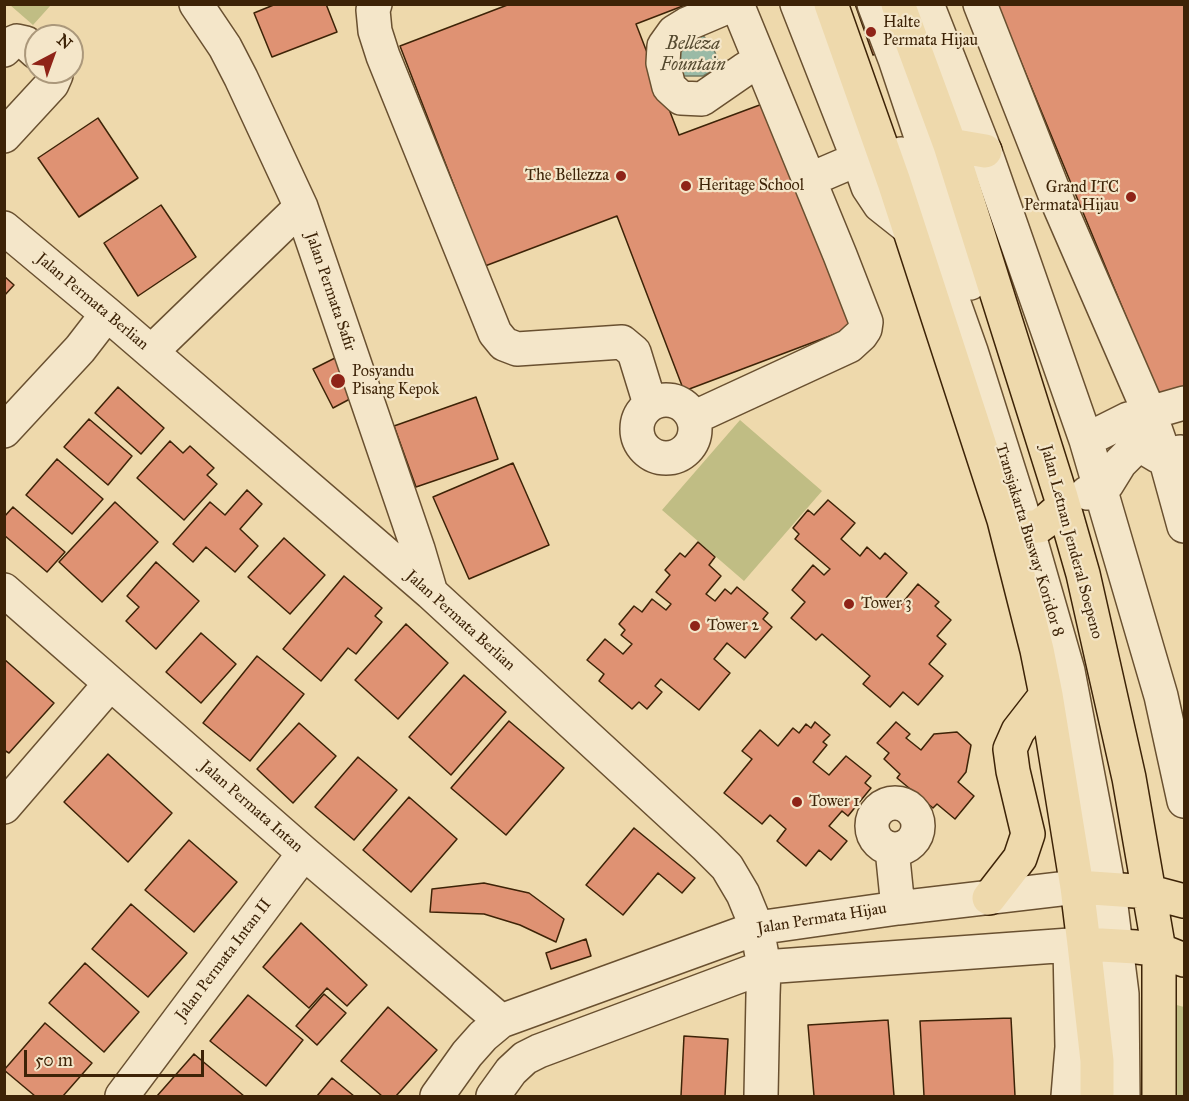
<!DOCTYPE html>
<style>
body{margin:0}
#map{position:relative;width:1189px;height:1101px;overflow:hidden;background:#eed9ac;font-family:"IM FELL Great Primer",serif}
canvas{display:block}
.frame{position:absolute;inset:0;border:6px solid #3d2307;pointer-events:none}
.north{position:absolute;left:24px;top:24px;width:60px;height:60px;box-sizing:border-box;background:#f4e6c9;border:2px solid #ab987b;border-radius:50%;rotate:41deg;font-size:16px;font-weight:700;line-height:24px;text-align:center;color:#3d2307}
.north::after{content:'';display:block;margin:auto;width:21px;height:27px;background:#8f2418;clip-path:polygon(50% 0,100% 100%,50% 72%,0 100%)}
.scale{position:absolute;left:24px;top:1050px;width:180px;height:27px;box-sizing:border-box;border:3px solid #3d2307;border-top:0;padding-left:8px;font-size:18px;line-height:21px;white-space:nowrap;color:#3d2307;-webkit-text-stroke:4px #f4e6c9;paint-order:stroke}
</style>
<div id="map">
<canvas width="1189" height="1101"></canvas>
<div class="frame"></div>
<div class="north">N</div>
<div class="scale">50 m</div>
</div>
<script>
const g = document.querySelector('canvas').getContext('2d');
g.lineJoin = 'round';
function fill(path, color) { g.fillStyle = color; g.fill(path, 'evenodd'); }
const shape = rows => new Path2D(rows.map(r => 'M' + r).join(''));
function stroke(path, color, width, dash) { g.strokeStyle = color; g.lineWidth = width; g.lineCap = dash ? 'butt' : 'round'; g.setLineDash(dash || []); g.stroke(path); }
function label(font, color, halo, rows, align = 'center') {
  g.font = font + ' "IM FELL Great Primer",serif'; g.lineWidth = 4.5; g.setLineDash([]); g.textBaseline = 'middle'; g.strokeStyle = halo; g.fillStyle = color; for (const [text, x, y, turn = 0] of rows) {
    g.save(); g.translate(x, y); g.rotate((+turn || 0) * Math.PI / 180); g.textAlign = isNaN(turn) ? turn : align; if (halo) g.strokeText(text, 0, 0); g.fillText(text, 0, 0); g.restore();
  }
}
fill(shape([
 [10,5,51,5,33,25],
 [740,420,822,491,744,581,662,510],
 [1173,1004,1184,1007,1184,1096,1171,1096]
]), '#c0bd84');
const water = shape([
 [700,32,713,47,720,66,703,76,681,76,669,56,700,32]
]);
fill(water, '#9abaa6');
stroke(water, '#757e66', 1.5);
const building = shape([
 [276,4,326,4,337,32,272,57,254,13,276,4],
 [510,4,688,4,636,24,679,135,765,103,851,328,684,391,617,216,485,266,400,46,510,4],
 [855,4,868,4,885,51,873,55,855,4],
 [997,4,1184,4,1184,390,1160,399,997,4],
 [98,118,138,178,79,217,38,158,98,118],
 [161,205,196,257,138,296,104,243,161,205],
 [4,276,14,285,4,296,4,276],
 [343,354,363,392,333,408,313,369,343,354],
 [118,387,164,428,141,454,95,413,118,387],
 [476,397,498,459,416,487,394,426,476,397],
 [89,419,132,456,108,485,64,447,89,419],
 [170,441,183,453,190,446,214,468,207,475,217,484,184,520,137,478,170,441],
 [57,459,103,499,72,534,26,495,57,459],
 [513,463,549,545,469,579,433,497,513,463],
 [247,490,262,504,240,529,258,546,235,572,206,547,193,562,173,544,210,502,225,515,247,490],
 [828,500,855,523,841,539,860,556,867,547,880,559,885,553,907,573,886,598,898,608,918,584,939,602,935,606,951,620,937,636,946,644,929,664,943,676,918,705,903,692,890,707,863,684,870,676,822,634,816,640,791,618,805,602,792,590,813,565,824,575,830,569,795,539,799,534,793,528,808,510,814,515,828,500],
 [115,502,158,542,102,602,59,562,115,502],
 [13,507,65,552,47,572,4,535,4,517,13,507],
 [284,538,325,575,290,614,248,577,284,538],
 [698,542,715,557,709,565,721,576,706,594,715,601,725,589,731,594,737,587,768,613,763,619,772,627,745,658,727,643,714,659,730,673,699,710,661,679,655,686,662,692,647,709,639,702,632,709,599,681,604,674,587,660,605,639,623,654,632,644,621,635,625,630,619,624,634,606,642,612,652,599,666,610,671,604,656,592,670,575,665,570,680,553,685,557,698,542],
 [156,562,199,601,156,649,126,621,139,607,127,596,156,562],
 [344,576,382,608,375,616,382,622,356,654,348,648,321,681,283,649,344,576],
 [406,624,448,663,398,719,355,680,406,624],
 [201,633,236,664,201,703,166,672,201,633],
 [257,656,304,694,250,761,203,723,257,656],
 [4,659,54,703,9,753,4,750,4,659],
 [464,675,506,712,451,775,409,737,464,675],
 [509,721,564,768,506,835,451,788,509,721],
 [815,722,830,735,823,742,827,745,813,762,829,775,846,756,871,776,865,783,871,788,848,816,842,811,829,826,847,841,831,860,819,850,806,866,777,841,786,829,770,815,762,824,724,793,752,759,742,751,760,730,778,746,793,728,799,733,806,724,811,728,815,722],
 [896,722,910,734,906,738,921,750,934,734,957,732,971,745,966,772,958,782,974,796,955,819,937,804,933,808,897,778,900,774,884,759,889,753,877,743,896,722],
 [299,723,336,756,293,803,257,769,299,723],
 [108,754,172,813,128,862,64,802,108,754],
 [358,757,397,790,354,840,315,807,358,757],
 [409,797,457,839,411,892,363,850,409,797],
 [634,828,695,878,682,893,658,873,623,915,586,885,634,828],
 [189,840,237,882,194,932,145,890,189,840],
 [484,883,529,893,564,919,556,942,520,925,484,914,430,912,432,889,484,883],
 [131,904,187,953,148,997,92,949,131,904],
 [301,923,367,985,347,1006,327,988,309,1008,263,967,301,923],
 [586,939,591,956,551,969,546,953,586,939],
 [85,963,139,1012,104,1052,49,1003,85,963],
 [324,994,346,1013,317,1045,296,1026,324,994],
 [248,995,303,1040,266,1086,210,1041,248,995],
 [388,1007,437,1050,396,1096,382,1096,341,1061,388,1007],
 [1011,1018,1015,1096,924,1096,920,1021,1011,1018],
 [888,1020,894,1096,814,1096,808,1025,888,1020],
 [45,1023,92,1063,63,1096,35,1096,4,1070,45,1023],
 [684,1036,728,1039,725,1096,681,1096,684,1036],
 [194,1054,244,1096,157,1096,194,1054],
 [332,1078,354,1096,317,1096,332,1078]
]);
fill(building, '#df9273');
stroke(building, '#3d2307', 1.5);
const minor = shape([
 [196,4,225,47,241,78,301,207,418,549,431,593],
 [375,4,373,10,375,31,383,56,495,333,504,344,517,349,622,342,634,352,650,404],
 [734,4,687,24,674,32,664,46,663,63,669,87,681,98,702,99,744,70,760,60],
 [797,4,858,159,868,187,880,205,909,228],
 [874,4,895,59,970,283],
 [927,4,985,151,1086,440,1161,696,1184,801],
 [980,4,1059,205,1150,414,1165,457,1184,526],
 [4,50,10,44,17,41,26,43,36,52],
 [4,136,52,84,56,75,55,72],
 [901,154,971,351,1027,528,1068,671,1097,823,1109,890,1122,994,1123,1096],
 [809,180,858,159],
 [4,228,107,314,431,593,706,846,727,867,743,894,757,928,764,967,763,995,761,1096],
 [151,352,301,207],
 '637 429a29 29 0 1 1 58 0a29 29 0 1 1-58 0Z',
 [693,418,849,346,861,335,865,329,866,322,840,255,737,4],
 [4,431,80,349,107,314],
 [1086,440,1128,419,1184,403],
 [1087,493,1101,490,1107,484,1120,463,1132,451,1143,447,1158,456,1165,457,1180,452],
 [4,590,304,853,501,1021],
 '872 826a23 23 0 1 1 46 0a23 23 0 1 1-46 0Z',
 [4,807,110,684],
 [892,849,898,908],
 [122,1096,304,853],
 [437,1096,467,1054,483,1036,501,1021,757,928,898,908,1077,887],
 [493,1096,511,1071,525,1058,539,1051,764,967,1084,944],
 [1068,1096,1072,1047,1070,945]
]);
const major = shape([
 [831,4,894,182,1004,520,1037,650,1046,695,1077,887,1084,944,1097,1061,1097,1096],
 [898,4,950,145,1061,497,1083,574,1129,778,1159,950,1159,1096],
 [950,145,985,151],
 [1004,520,1015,527,1023,528,1039,526,1046,521,1063,506],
 [1077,887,1150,892,1184,901],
 [989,898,1020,858,1028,834,1013,771,1010,749,1018,731,1046,695],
 [1084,944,1136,947,1159,950,1184,960]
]);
stroke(minor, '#695030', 36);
stroke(major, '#3d2307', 36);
stroke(minor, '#f4e6c9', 33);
stroke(major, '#eed9ac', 33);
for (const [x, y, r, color] of [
 [871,32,6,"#8f2418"],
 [621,176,6,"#8f2418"],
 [686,186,6,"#8f2418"],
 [1131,197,6,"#8f2418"],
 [338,381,8,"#8f2418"],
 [849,604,6,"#8f2418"],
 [695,626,6,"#8f2418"],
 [797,802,6,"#8f2418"]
]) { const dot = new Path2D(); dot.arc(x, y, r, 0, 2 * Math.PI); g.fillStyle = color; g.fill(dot); stroke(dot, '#f4e6c9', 2); }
label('16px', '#3d2307', '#f4e6c9', [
 ["Halte",883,23],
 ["Permata Hijau",883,41],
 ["The Bellezza",609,176,"right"],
 ["Heritage School",698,186],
 ["Grand ITC",1119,188,"right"],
 ["Permata Hijau",1119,206,"right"],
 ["Posyandu",352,372],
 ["Pisang Kepok",352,390],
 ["Tower 3",861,604],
 ["Tower 2",707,626],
 ["Tower 1",809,802]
], 'left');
label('16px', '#3d2307', '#f4e6c9', [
 ["Jalan Permata Safir",330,292,71],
 ["Jalan Permata Berlian",92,302,40],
 ["Transjakarta Busway Koridor 8",1029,540,73],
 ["Jalan Letnan Jenderal Soepeno",1071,542,75],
 ["Jalan Permata Berlian",460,621,42],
 ["Jalan Permata Intan",251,807,41],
 ["Jalan Permata Hijau",822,919,-9],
 ["Jalan Permata Intan II",224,960,-53]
]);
label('italic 18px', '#54492f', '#f4e6c9', [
 ["Belleza",693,45],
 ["Fountain",693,66]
]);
</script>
